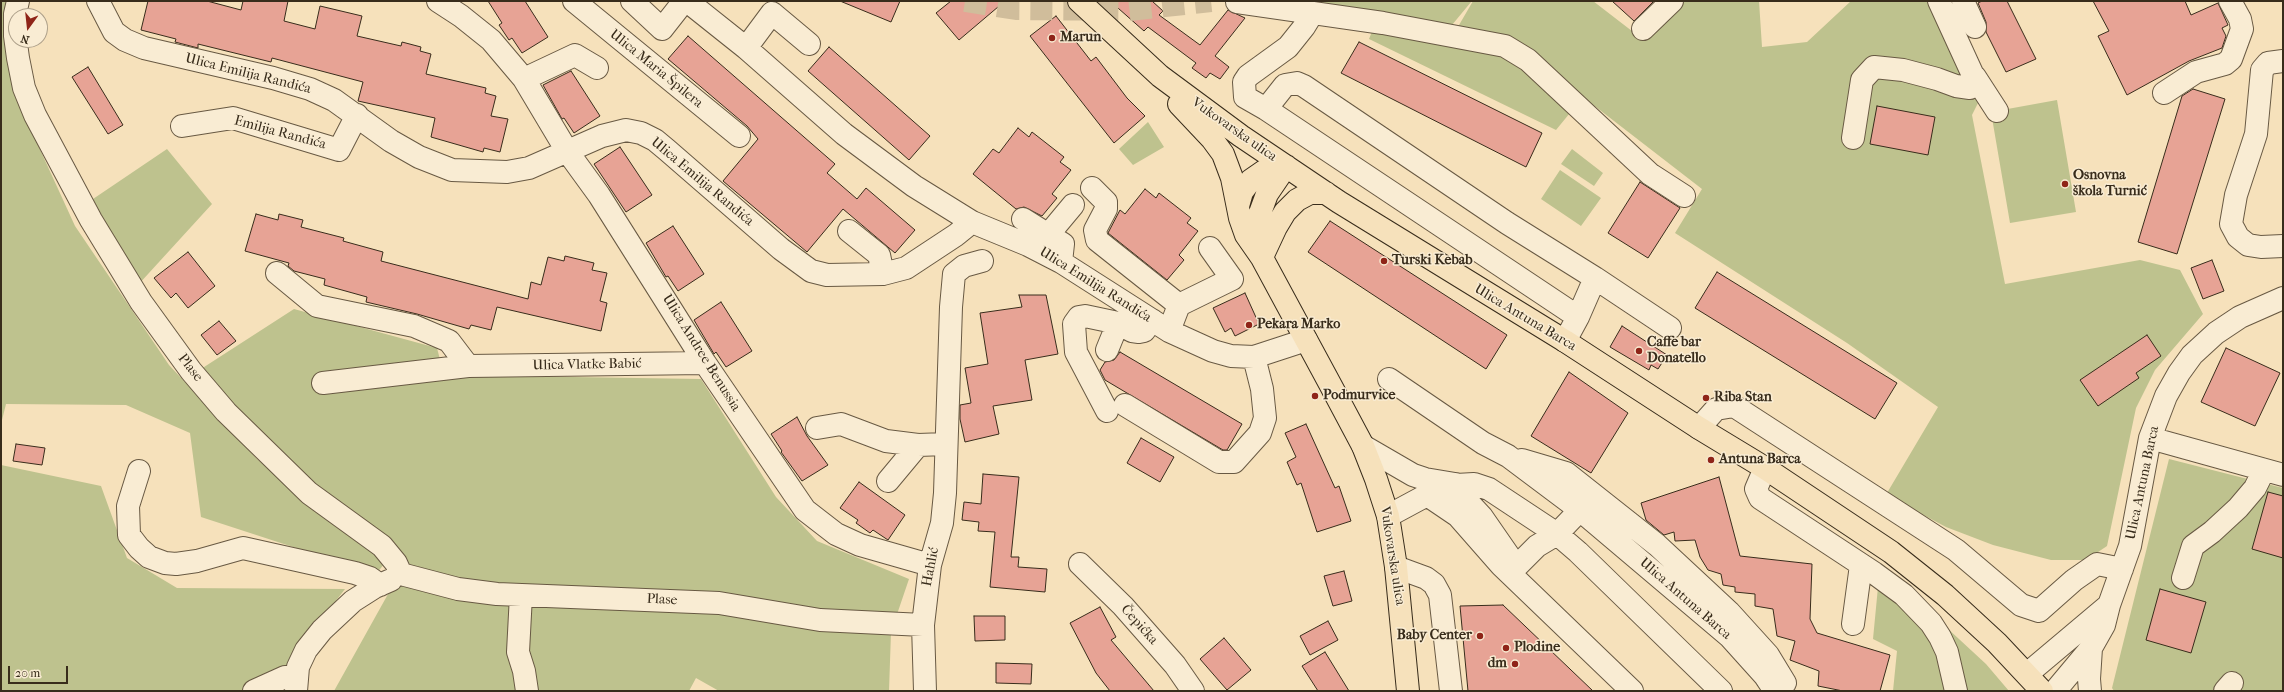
<!DOCTYPE html>
<meta charset="utf-8">
<style>
body{margin:0}
#map{position:relative;width:2284px;height:692px;overflow:hidden;background:#f6e1bb;font-family:"IM FELL French Canon",serif}
canvas{display:block}
.frame{position:absolute;inset:0;border:2px solid #382c1b;pointer-events:none}
.north{position:absolute;left:8px;top:8px;width:40px;height:40px;box-sizing:border-box;background:#f9ecd3;border:1px solid #ac9f89;border-radius:50%;rotate:195deg;font-size:11px;font-weight:700;line-height:16px;text-align:center;color:#382c1b}
.north::after{content:'';display:block;margin:auto;width:14px;height:18px;background:#8f2418;clip-path:polygon(50% 0,100% 100%,50% 72%,0 100%)}
.scale{position:absolute;left:8px;top:666px;width:60px;height:18px;box-sizing:border-box;border:2px solid #382c1b;border-top:0;padding-left:5px;font-size:12px;line-height:14px;white-space:nowrap;color:#382c1b;-webkit-text-stroke:3px #f9ecd3;paint-order:stroke}
</style>
<div id="map">
<canvas width="2284" height="692"></canvas>
<div class="frame"></div>
<div class="north">N</div>
<div class="scale">20 m</div>
</div>
<script>
const g = document.querySelector('canvas').getContext('2d');
g.lineJoin = 'round';
function fill(path, color) { g.fillStyle = color; g.fill(path, 'evenodd'); }
const shape = rows => new Path2D(rows.map(r => 'M' + r).join(''));
function stroke(path, color, width, dash) { g.strokeStyle = color; g.lineWidth = width; g.lineCap = dash ? 'butt' : 'round'; g.setLineDash(dash || []); g.stroke(path); }
function label(font, color, halo, rows, align = 'center') {
  g.font = font + ' "IM FELL French Canon",serif'; g.lineWidth = 3; g.setLineDash([]); g.textBaseline = 'middle'; g.strokeStyle = halo; g.fillStyle = color; for (const [text, x, y, turn = 0] of rows) {
    g.save(); g.translate(x, y); g.rotate((+turn || 0) * Math.PI / 180); g.textAlign = isNaN(turn) ? turn : align; if (halo) g.strokeText(text, 0, 0); g.fillText(text, 0, 0); g.restore();
  }
}
fill(shape([
 [1,1,9,1,6,51,32,132,75,226,169,365,257,459,385,563,376,574,201,517,190,433,126,405,6,404,1,424],
 [1285,1,1470,1,1471,2,1452,25],
 [1473,1,1593,1,1641,38,1679,1,1759,1,1762,47,1807,42,1851,1,1930,1,1982,95,1972,115,2005,284,2140,260,2180,270,2203,314,2155,370,2136,408,2107,546,2086,560,2051,560,1993,545,1946,527,1899,502,1887,493,1938,407,1847,343,1675,233,1702,189,1583,97,1556,130,1369,39,1373,29,1448,44],
 [2057,100,2076,212,2010,223,1991,112],
 [1148,122,1164,147,1133,165,1119,149],
 [167,149,212,204,138,285,93,199],
 [1572,149,1603,173,1594,186,1561,164],
 [1560,170,1601,198,1581,226,1541,199],
 [294,309,437,348,444,375,701,379,776,497,817,541,909,579,891,632,889,691,719,691,696,678,689,691,334,691,407,560,264,444,201,369],
 [2169,459,2283,488,2283,691,2114,691,2112,688],
 [1,465,101,486,127,558,177,588,345,589,288,663,286,691,2,691],
 [1880,566,1986,664,2009,691,1893,691,1897,651,1873,639]
]), '#bec28e');
const building = shape([
 [148,1,207,1,241,10,243,1,288,1,284,21,315,29,320,6,362,16,357,36,401,46,402,42,421,47,420,51,431,54,426,74,486,88,485,93,496,96,491,116,508,119,500,152,484,148,483,152,431,137,435,118,358,101,363,82,272,58,271,62,198,44,198,48,175,42,176,39,141,30,148,1],
 [488,1,525,1,548,37,522,53,512,38,509,40,499,25,502,23,488,1],
 [840,1,900,1,891,22,840,1],
 [951,1,1005,1,959,40,936,13,951,1],
 [1110,1,1152,1,1163,11,1159,15,1200,45,1228,10,1245,18,1215,56,1229,67,1220,79,1210,73,1206,78,1192,68,1196,63,1148,27,1144,31,1110,1],
 [1612,1,1654,1,1634,21,1612,1],
 [1982,1,2007,1,2036,59,2006,72,1986,32,1986,22,1978,3,1982,1],
 [2093,1,2185,1,2191,15,2218,3,2228,25,2222,28,2226,36,2222,48,2189,61,2127,95,2098,36,2109,31,2093,1],
 [1056,16,1091,61,1096,57,1127,98,1145,116,1114,143,1030,36,1056,16],
 [688,36,835,164,827,173,857,199,866,188,915,230,895,253,843,209,807,252,723,181,758,139,747,126,668,59,688,36],
 [1359,42,1542,133,1526,167,1341,73,1359,42],
 [829,47,930,136,909,160,808,71,829,47],
 [88,67,123,125,108,134,72,77,88,67],
 [571,71,600,116,574,133,564,118,562,119,543,85,571,71],
 [2193,89,2225,99,2177,254,2138,242,2182,96,2193,89],
 [1877,106,1935,117,1928,155,1870,144,1877,106],
 [1018,128,1029,137,1032,132,1064,157,1060,162,1071,170,1052,194,1057,198,1042,216,1024,207,1016,209,973,174,993,149,999,153,1018,128],
 [620,147,652,195,626,212,594,164,620,147],
 [1640,182,1680,208,1648,258,1608,233,1640,182],
 [1145,189,1156,198,1159,193,1191,218,1187,223,1198,231,1179,255,1184,260,1167,280,1108,233,1120,210,1125,214,1145,189],
 [256,214,278,220,279,214,303,220,301,227,344,238,343,241,383,252,381,261,528,299,531,282,541,285,548,257,564,261,565,256,594,263,592,270,607,273,600,301,607,303,601,331,497,307,491,330,471,325,469,329,417,314,366,302,367,297,324,285,325,279,294,271,288,266,289,263,245,251,256,214],
 [1330,221,1507,335,1486,369,1308,252,1330,221],
 [673,226,704,274,678,291,668,276,666,277,646,243,673,226],
 [188,252,215,286,188,308,176,293,171,298,154,278,188,252],
 [2212,260,2224,291,2203,299,2191,268,2212,260],
 [1717,272,1897,383,1875,419,1695,308,1717,272],
 [1245,293,1259,324,1235,336,1231,328,1225,332,1213,308,1245,293],
 [1019,295,1046,295,1058,354,1025,360,1032,400,993,406,999,434,965,442,960,419,960,405,971,403,965,368,988,364,980,313,1022,307,1019,295],
 [721,302,752,351,726,367,716,352,714,354,694,320,721,302],
 [219,321,236,341,217,355,201,335,219,321],
 [1622,326,1667,355,1658,369,1651,365,1649,370,1610,347,1622,326],
 [2147,335,2161,356,2136,373,2139,378,2098,406,2080,380,2147,335],
 [2226,348,2280,373,2255,426,2201,402,2226,348],
 [1120,352,1242,424,1227,450,1223,450,1105,380,1100,370,1105,362,1114,360,1120,352],
 [1569,372,1628,413,1591,473,1531,436,1569,372],
 [797,417,807,436,828,465,802,481,781,452,782,451,771,434,797,417],
 [1306,424,1335,488,1339,486,1351,521,1317,532,1301,483,1297,485,1287,462,1296,457,1285,433,1306,424],
 [1141,438,1174,457,1160,482,1127,463,1141,438],
 [16,444,45,448,42,465,13,461,16,444],
 [983,474,1019,477,1011,557,1019,557,1018,567,1047,569,1045,592,990,587,995,532,978,531,979,522,962,520,964,502,981,504,983,474],
 [1719,477,1740,556,1812,564,1810,619,1817,633,1890,655,1880,691,1843,691,1818,686,1819,671,1790,660,1795,641,1777,636,1773,609,1755,606,1755,594,1735,592,1735,587,1723,585,1721,574,1708,570,1700,557,1695,540,1675,541,1674,532,1664,535,1646,520,1641,503,1719,477],
 [859,482,905,515,888,540,873,530,870,533,856,523,858,520,840,508,859,482],
 [2268,492,2283,496,2283,558,2252,549,2268,492],
 [1344,571,1352,601,1333,606,1324,576,1344,571],
 [2160,589,2206,602,2191,653,2146,640,2160,589],
 [1503,605,1593,691,1468,691,1460,606,1503,605],
 [1100,607,1116,637,1111,640,1154,691,1110,691,1096,673,1070,623,1100,607],
 [974,616,1005,616,1005,640,975,641,974,616],
 [1328,621,1338,640,1310,655,1300,636,1328,621],
 [1224,638,1251,670,1227,690,1200,659,1224,638],
 [1325,652,1349,691,1318,691,1302,666,1325,652],
 [996,663,1032,664,1031,684,996,683,996,663]
]);
fill(building, '#e7a395');
stroke(building, '#382c1b', 1);
stroke(shape([
 [965,1,1016,9,1129,10,1211,1]
]), '#d0bd9b', 22, [22, 11]);
const minor = shape([
 [18,1,15,14,15,36,18,58,24,88,35,115,91,220,141,302,191,371,226,412,309,493,382,546,396,563,401,574,458,589,497,594,719,603,820,620,923,625],
 [98,1,114,32,125,40,144,48,273,78,310,89,334,100,391,141,419,157,452,170,507,172,529,168,602,136,626,130,641,133,655,140,667,150,781,249,811,271,827,275,883,274,906,268,956,235,972,222],
 [438,1,461,16,491,40,524,79,567,151,599,195,705,363,805,510,836,534,860,545,930,565],
 [574,1,739,136],
 [632,1,662,29,684,1],
 [687,1,746,48,844,134,914,186,972,222,1028,245,1061,262,1169,331,1213,351,1231,356,1254,357,1306,340],
 [1963,1,1975,27],
 [1237,2,1383,23,1505,46,1528,60,1650,174,1684,196],
 [1643,29,1672,1],
 [746,48,772,13,809,44],
 [2283,61,2268,63,2262,70,2256,134,2236,195,2231,224,2238,237,2248,245,2261,247,2283,246],
 [1975,77,1997,111],
 [524,79,575,55,597,68],
 [2164,93,2196,72,2225,64,2231,59,2242,29,2240,19,2230,1],
 [1266,109,1245,97,1244,82,1248,76,1288,47,1304,27,1312,14],
 [182,126,233,118,339,150,357,115],
 [1853,138,1862,80,1874,67,1903,70,1937,79,1956,86,1970,88,1977,84,1939,1],
 [1092,188,1106,202,1106,209,1095,230,1097,240,1179,305,1169,331],
 [1023,219,1063,244,1061,262],
 [849,231,879,255,883,274],
 [1048,235,1073,205],
 [277,273,317,306,414,326,449,341,468,366],
 [1595,278,1670,328],
 [1179,305,1232,279,1210,248],
 [1565,341,1578,317,1595,278,1507,223,1304,86,1297,83,1285,85,1266,109,1578,317],
 [1107,350,1118,323],
 [1389,379,1483,443,1508,456,1580,510,1729,636,1765,676,1775,691],
 [323,383,468,366,705,363],
 [1125,405,1219,462,1234,462,1260,433,1265,418,1262,389,1254,357],
 [1107,411,1076,352,1074,324,1079,317,1085,316,1118,323,1132,331,1139,332,1144,331,1152,320],
 [817,428,841,424,886,441,918,445,946,444],
 [1699,428,1716,409,1734,406,1956,550,2021,605,2039,611,2074,580,2097,564,2122,569],
 [2150,438,2283,475],
 [1363,446,1413,475,1425,479,1455,484],
 [1522,460,1566,473,1657,545,1729,612,1768,655,1785,683],
 [1765,468,1756,489,1760,498,1874,573,1904,595,1931,623,1940,637,1947,652,1956,691],
 [139,471,128,506,129,535,139,548,149,557,165,563,176,564,197,561,243,548,355,573,370,578,380,585],
 [888,481,918,445],
 [1427,495,1458,516,1501,565,1632,691],
 [1443,504,1454,501,1469,503,1482,517,1509,556],
 [1388,516,1427,495,1456,485,1474,484,1489,489,1557,534,1578,552,1721,691],
 [1080,564,1123,606,1175,665,1193,691],
 [1518,565,1537,546,1557,534,1580,510],
 [1396,567,1426,578,1434,584,1440,595,1451,691],
 [2183,578,2193,546,2212,532,2238,508,2255,488,2264,470],
 [521,595,518,652,524,671,527,691],
 [1853,624,1861,565],
 [2027,674,2109,605],
 [254,691,285,677,297,677],
 [296,691,298,667,306,650,322,630,353,601,375,587,391,580],
 [925,691,923,625,930,565,942,523,945,493,951,307,954,274,964,266,982,261],
 [2055,691,2091,648,2104,625,2109,605,2130,546,2150,438,2166,396,2179,373,2192,355,2216,333,2240,317,2283,298],
 [2090,691,2089,679,2091,648],
 [2225,691,2232,683]
]);
const major = shape([
 [1079,1,1160,76,1241,136,1339,202,1565,341,1699,428,1765,468,1891,552,1945,595,1997,643,2042,691],
 [1179,104,1212,139,1223,154,1232,178,1240,218,1246,235,1262,258,1330,384,1363,446,1376,479,1388,516,1396,567,1408,691],
 [1238,206,1242,192,1251,180,1264,171,1286,166],
 [1261,255,1259,227,1260,213,1267,194,1286,166],
 [1262,257,1276,227,1285,212,1297,200,1310,193,1326,193]
]);
stroke(minor, '#685943', 24);
stroke(major, '#382c1b', 24);
stroke(minor, '#f9ecd3', 22);
stroke(major, '#f6e1bb', 22);
for (const [x, y, r, color] of [
 [1052,38,4,"#8f2418"],
 [2065,184,4,"#8f2418"],
 [1384,261,4,"#8f2418"],
 [1249,325,4,"#8f2418"],
 [1639,351,4,"#8f2418"],
 [1315,396,4,"#8f2418"],
 [1706,398,4,"#8f2418"],
 [1711,460,4,"#8f2418"],
 [1480,636,4,"#8f2418"],
 [1506,648,4,"#8f2418"],
 [1515,664,4,"#8f2418"]
]) { const dot = new Path2D(); dot.arc(x, y, r, 0, 2 * Math.PI); g.fillStyle = color; g.fill(dot); stroke(dot, '#f9ecd3', 1.5); }
label('bold 14px', '#382c1b', '#f9ecd3', [
 ["Marun",1060,38],
 ["Osnovna",2073,176],
 ["škola Turnić",2073,192],
 ["Turski Kebab",1392,261],
 ["Pekara Marko",1257,325],
 ["Caffe bar",1647,343],
 ["Donatello",1647,359],
 ["Podmurvice",1323,396],
 ["Riba Stan",1714,398],
 ["Antuna Barca",1719,460],
 ["Baby Center",1472,636,"right"],
 ["Plodine",1514,648],
 ["dm",1507,664,"right"]
], 'left');
label('14px', '#382c1b', '#f9ecd3', [
 ["Ulica Maria Špilera",656,69,39],
 ["Ulica Emilija Randića",248,74,14],
 ["Vukovarska ulica",1234,130,35],
 ["Emilija Randića",280,133,15],
 ["Ulica Emilija Randića",702,182,40],
 ["Ulica Emilija Randića",1095,285,32],
 ["Ulica Antuna Barca",1525,318,31],
 ["Ulica Andree Benussia",701,353,58],
 ["Ulica Vlatke Babić",587,365,-1],
 ["Plase",190,368,52],
 ["Ulica Antuna Barca",2143,483,-78],
 ["Vukovarska ulica",1392,556,81],
 ["Hahlić",931,567,-79],
 ["Ulica Antuna Barca",1685,599,41],
 ["Plase",662,600,3],
 ["Čepićka",1139,625,48]
]);
</script>
